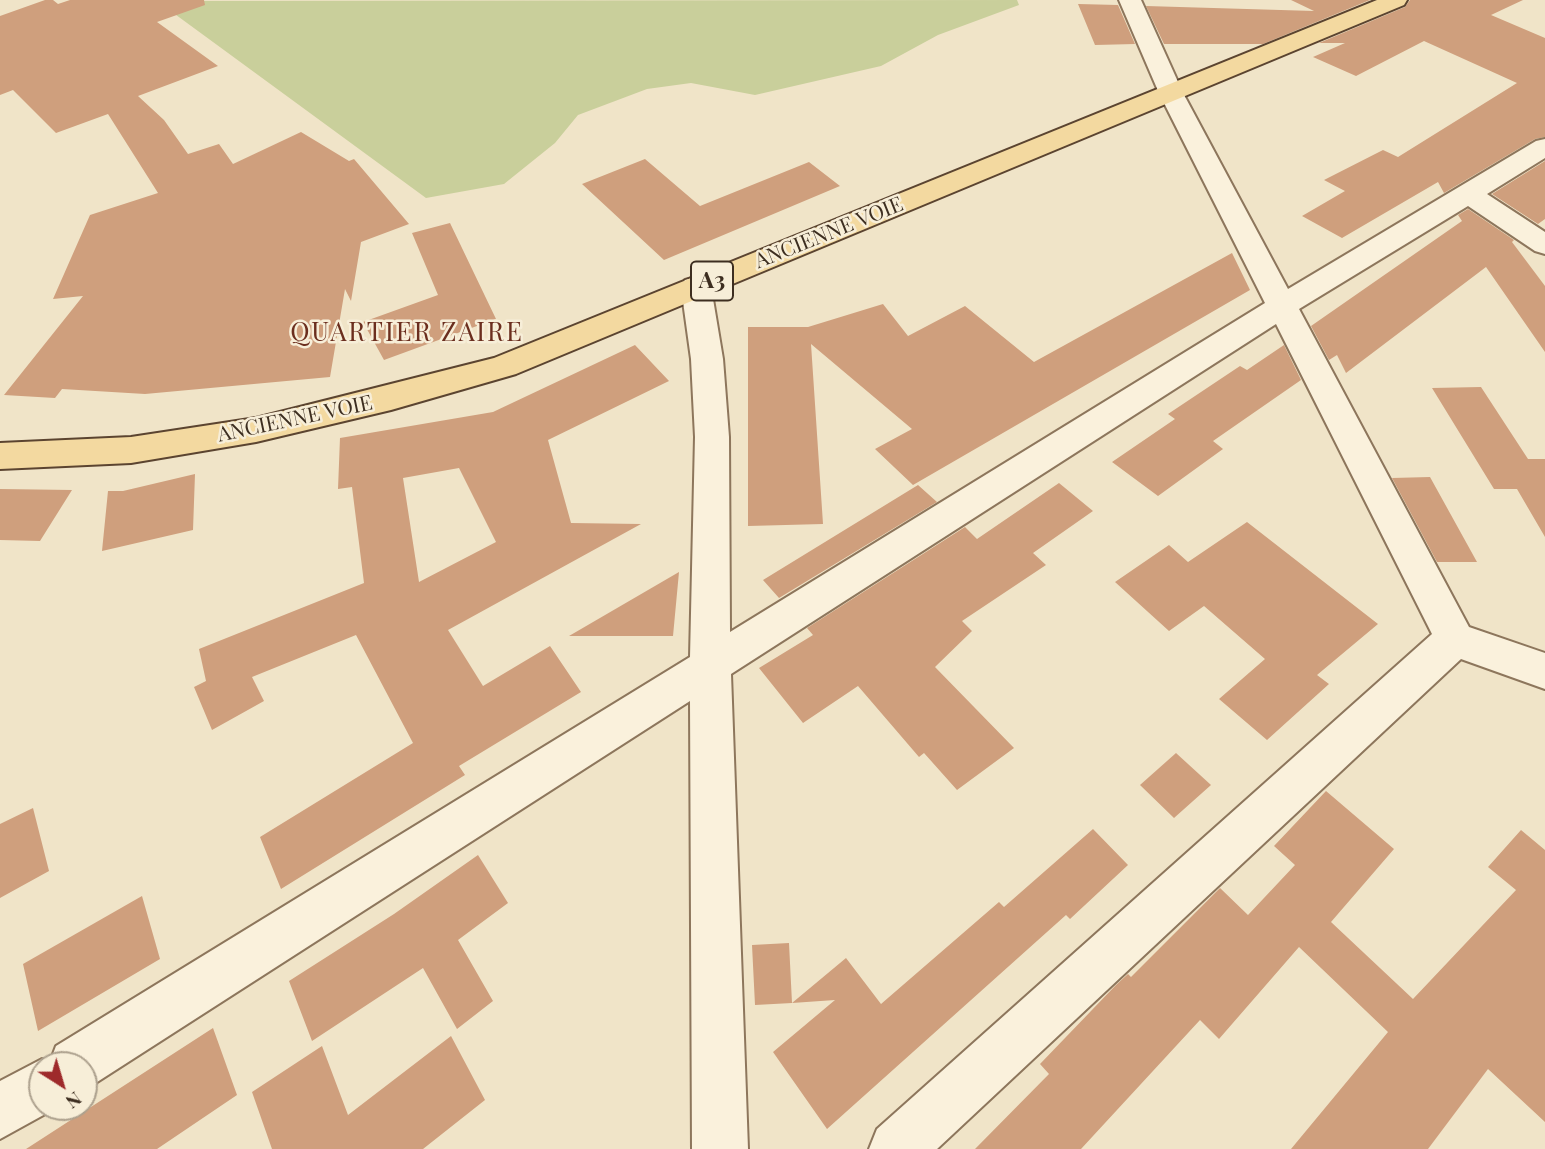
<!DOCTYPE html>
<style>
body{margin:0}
#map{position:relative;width:1545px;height:1149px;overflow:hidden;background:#f0e4c8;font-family:"Playfair Display",serif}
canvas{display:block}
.north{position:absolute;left:28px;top:1051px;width:70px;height:70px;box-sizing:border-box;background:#f7eed8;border:2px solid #ada18e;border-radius:50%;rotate:143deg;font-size:19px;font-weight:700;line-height:28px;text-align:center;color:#3d2e20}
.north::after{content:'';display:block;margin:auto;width:24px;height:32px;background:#9e2a2b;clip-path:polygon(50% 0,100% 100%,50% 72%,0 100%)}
</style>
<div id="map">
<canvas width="1545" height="1149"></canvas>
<div class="north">N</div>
</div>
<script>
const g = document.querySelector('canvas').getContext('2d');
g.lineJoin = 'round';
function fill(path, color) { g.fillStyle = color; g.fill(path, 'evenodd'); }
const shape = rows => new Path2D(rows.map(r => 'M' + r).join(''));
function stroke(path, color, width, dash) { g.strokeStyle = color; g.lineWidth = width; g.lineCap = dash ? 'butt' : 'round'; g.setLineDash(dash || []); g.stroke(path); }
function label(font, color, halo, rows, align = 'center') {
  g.font = font + ' "Playfair Display",serif'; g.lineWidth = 5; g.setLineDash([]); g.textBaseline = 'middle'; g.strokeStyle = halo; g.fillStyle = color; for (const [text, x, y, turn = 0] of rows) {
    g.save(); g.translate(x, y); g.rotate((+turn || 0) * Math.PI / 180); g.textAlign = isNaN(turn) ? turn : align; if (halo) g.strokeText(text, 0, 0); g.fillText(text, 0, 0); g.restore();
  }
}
fill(shape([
 [1017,0,1019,5,938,35,881,66,755,95,691,83,647,89,578,115,555,143,504,184,426,198,157,1]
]), '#c9cf9b');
fill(shape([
 [45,0,53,0,58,4,70,0,204,0,205,5,157,22,218,66,138,96,164,120,188,154,219,144,233,164,301,132,349,161,354,159,409,224,361,242,351,301,345,289,330,377,145,394,62,389,55,398,4,395,83,296,53,299,90,215,158,193,108,114,56,133,13,90,0,95,0,16],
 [1291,0,1370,0,1263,44,1164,44,1146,6,1314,11],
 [1410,0,1523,0,1491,15,1545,38,1545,137,1535,139,1444,193,1438,182,1342,238,1302,216,1345,191,1324,180,1383,150,1398,157,1517,83,1424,41,1356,76,1313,57,1345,43,1319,43,1405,7],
 [1078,4,1118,5,1135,44,1095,45],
 [645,159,700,206,809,162,840,186,664,260,582,184],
 [1545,161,1545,219,1538,224,1492,194],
 [1468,209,1514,240,1512,242,1545,286,1545,352,1486,267,1346,373,1337,355,1329,360,1311,326,1462,221,1458,215],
 [450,223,496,319,384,360,363,322,438,295,412,233],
 [1232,253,1250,290,913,485,875,449,912,429,811,344,823,524,748,526,748,327,808,327,883,304,908,336,965,306,1034,362],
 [635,345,669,381,548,440,571,523,641,524,448,630,483,686,550,646,581,692,459,766,465,775,281,889,260,837,413,743,356,635,252,677,264,701,212,730,194,687,206,681,199,649,364,583,352,487,338,489,340,438,493,412],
 [459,468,496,542,419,582,403,478],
 [1284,345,1301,380,1213,441,1223,449,1158,496,1112,462,1175,419,1168,414,1240,366,1247,370],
 [1481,387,1528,459,1545,459,1545,537,1517,489,1494,489,1432,388],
 [195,474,193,530,102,551,108,491,123,491],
 [1430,477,1477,562,1437,562,1392,478],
 [1059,483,1093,511,1033,553,1046,565,962,621,972,631,935,667,1014,748,957,790,924,753,919,757,858,686,803,723,759,668,813,635,807,628,965,527,977,539],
 [918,485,937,502,779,598,763,580],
 [0,489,72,490,40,541,0,540],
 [1247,522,1378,624,1317,675,1329,684,1267,740,1219,699,1265,659,1204,606,1169,631,1115,582,1169,545,1188,562],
 [679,572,673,636,569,636],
 [1176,753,1211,785,1174,818,1140,785],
 [1326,791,1394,849,1331,922,1413,999,1516,890,1488,867,1521,830,1545,850,1545,1122,1488,1069,1428,1149,1291,1149,1388,1032,1299,947,1219,1039,1200,1020,1081,1149,975,1149,1049,1074,1040,1064,1116,985,1128,974,1131,977,1220,888,1248,915,1295,865,1274,846],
 [33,808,49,871,0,898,0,824],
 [1093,829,1128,865,1070,919,1066,915,827,1129,773,1052,835,1000,792,1003,846,958,881,1004,999,902,1004,907],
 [478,855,508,903,458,940,493,1001,457,1029,423,968,312,1041,289,981,394,914],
 [142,896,160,959,38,1031,23,964],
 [789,943,792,1003,755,1005,752,945],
 [213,1028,237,1095,157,1149,26,1149],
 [451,1036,485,1100,423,1149,272,1149,252,1092,322,1046,348,1115]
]), '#cf9f7d');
const street = shape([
 [1119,0,1141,0,1183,93,1288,289,1536,141,1545,139,1545,158,1487,194,1545,232,1545,254,1535,251,1468,206,1299,309,1469,627,1545,653,1545,689,1461,659,937,1149,869,1149,877,1129,1432,634,1276,324,731,674,748,1149,692,1149,690,701,94,1084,84,1088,84,1065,42,1065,42,1107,58,1107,0,1139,0,1081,42,1059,50,1062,56,1046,690,657,695,437,691,359,681,287,685,280,696,277,707,280,711,287,723,359,729,437,730,632,1265,303,1159,93,1119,0]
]);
const primary = shape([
 [1377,0,1407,0,1404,5,516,374,391,410,256,442,131,463,0,469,0,443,131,437,256,418,494,358,1377,0]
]);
stroke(street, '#8d765c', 4);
stroke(primary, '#5b4430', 4);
fill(street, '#faf1dc');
fill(primary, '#f3d9a0');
label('21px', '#3d2e20', '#f7eed8', [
 ["ANCIENNE VOIE",829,233,-22],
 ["ANCIENNE VOIE",295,419,-12]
]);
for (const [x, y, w] of [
 [712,281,42]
]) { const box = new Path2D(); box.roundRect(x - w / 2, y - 19.5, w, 39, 5); g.fillStyle = '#f7eed8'; g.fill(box); stroke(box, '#3d2e20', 2); }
label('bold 23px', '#3d2e20', null, [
 ["A3",712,281]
]);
g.letterSpacing = '2px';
label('26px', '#6b2e1e', '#f7eed8', [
 ["QUARTIER ZAIRE",407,333]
]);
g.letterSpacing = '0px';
</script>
